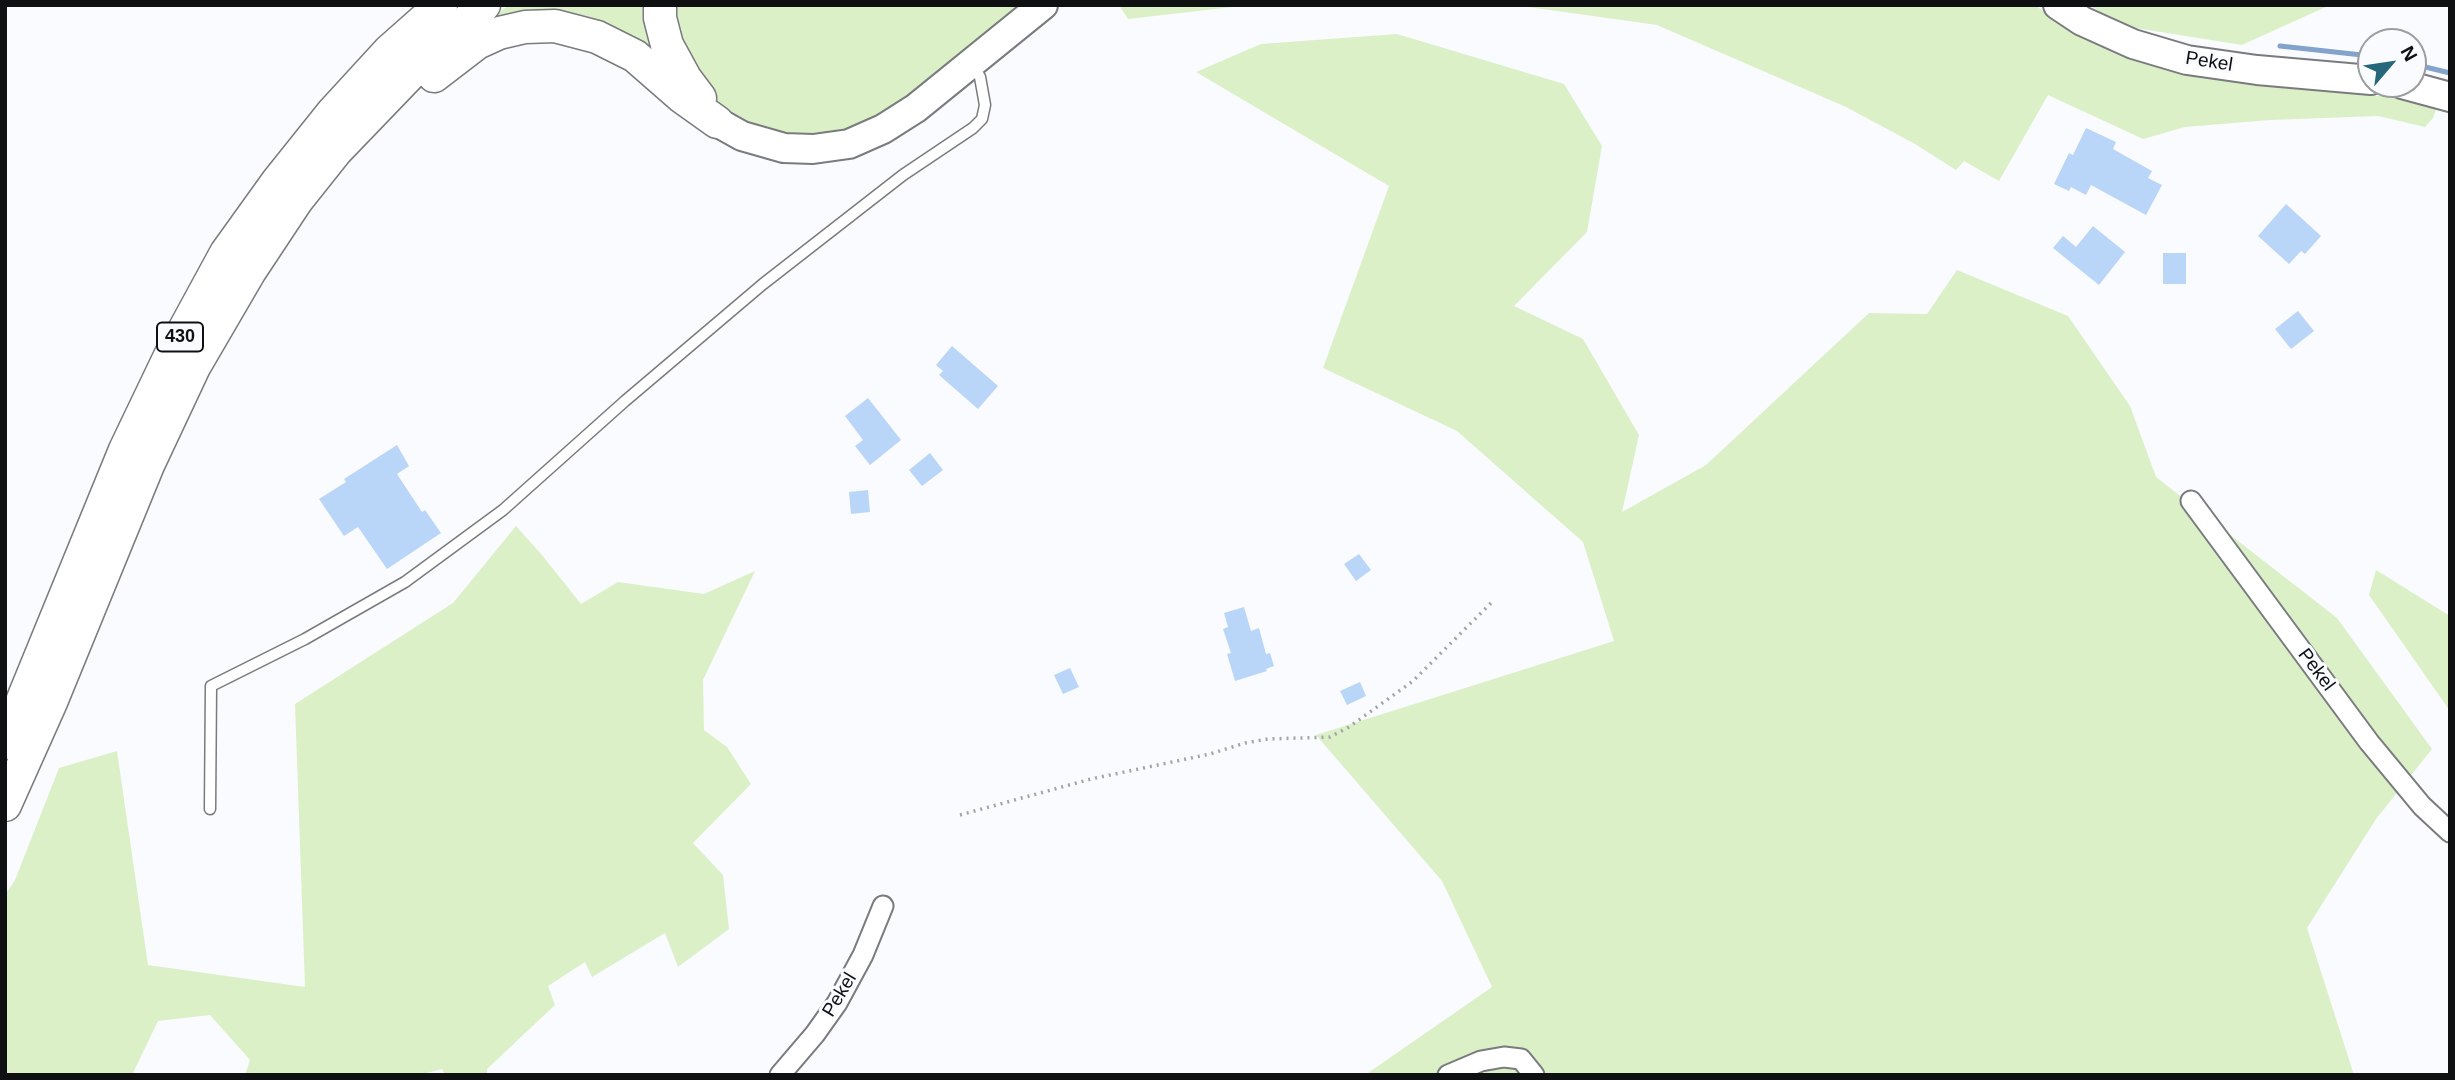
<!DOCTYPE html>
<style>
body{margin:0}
#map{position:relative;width:2455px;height:1080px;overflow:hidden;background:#f9fbfe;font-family:Arial,sans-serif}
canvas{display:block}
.frame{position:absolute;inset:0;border:7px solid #0f1011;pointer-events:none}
.north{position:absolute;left:2357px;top:28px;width:70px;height:70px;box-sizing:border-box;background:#f9fbfe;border:2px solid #9b9d9f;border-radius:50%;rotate:61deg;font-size:19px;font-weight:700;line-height:28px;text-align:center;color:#0f1011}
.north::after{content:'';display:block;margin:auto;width:24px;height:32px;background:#27677c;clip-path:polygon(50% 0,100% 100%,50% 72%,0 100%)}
</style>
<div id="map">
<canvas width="2455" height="1080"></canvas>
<div class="frame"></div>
<div class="north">N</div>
</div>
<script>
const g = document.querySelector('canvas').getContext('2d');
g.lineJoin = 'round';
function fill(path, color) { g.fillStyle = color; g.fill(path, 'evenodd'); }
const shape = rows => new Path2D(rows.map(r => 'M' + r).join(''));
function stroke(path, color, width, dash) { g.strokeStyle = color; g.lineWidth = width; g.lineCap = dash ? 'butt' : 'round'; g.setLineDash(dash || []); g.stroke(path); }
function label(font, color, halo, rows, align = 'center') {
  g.font = font + ' Arial,sans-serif'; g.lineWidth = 6; g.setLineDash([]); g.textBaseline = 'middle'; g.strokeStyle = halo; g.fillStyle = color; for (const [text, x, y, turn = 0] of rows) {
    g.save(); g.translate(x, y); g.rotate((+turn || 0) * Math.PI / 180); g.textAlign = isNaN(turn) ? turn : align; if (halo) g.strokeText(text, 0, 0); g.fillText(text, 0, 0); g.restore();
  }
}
fill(shape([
 [509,5,650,5,678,79,627,43,478,28],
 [670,5,1021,5,890,113,853,129,819,137,782,135,741,120,711,98,685,59],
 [1119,5,1250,5,1128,19],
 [1514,5,2035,5,2059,23,2115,50,2337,92,2432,101,2437,107,2433,118,2425,127,2378,116,2270,120,2185,127,2143,139,2048,95,1999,181,1964,161,1956,170,1915,144,1846,107,1657,25],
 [2089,5,2330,5,2242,45,2123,26],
 [1397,34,1564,84,1602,146,1587,232,1514,306,1583,339,1639,435,1622,512,1706,465,1869,313,1927,314,1957,270,2068,316,2130,406,2156,477,2337,618,2432,749,2376,819,2307,928,2354,1075,1365,1075,1492,987,1442,881,1316,735,1614,641,1583,542,1457,431,1323,368,1389,186,1196,72,1261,44],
 [516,526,542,555,581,604,618,582,704,594,755,571,703,680,704,730,727,747,751,784,693,843,723,875,729,929,678,967,665,933,592,977,585,962,548,986,555,1005,487,1069,487,1075,445,1075,442,1069,419,1075,245,1075,250,1060,210,1015,158,1021,132,1075,5,1075,5,895,15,880,59,768,117,751,148,965,305,987,295,704,453,603],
 [2376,570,2450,616,2450,711,2369,595]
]), '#dcf0c7');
stroke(shape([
 [2280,46,2371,56],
 [2413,64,2450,73]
]), '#83a2cc', 5);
fill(shape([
 [2086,128,2116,142,2113,149,2152,171,2148,178,2162,185,2146,215,2091,185,2086,195,2071,187,2069,191,2054,184,2069,153,2073,155],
 [2286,204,2321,236,2305,254,2301,251,2289,264,2258,236],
 [2093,226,2125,252,2099,285,2053,248,2063,236,2076,247],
 [2163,253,2186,253,2186,284,2163,284],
 [2298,311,2314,331,2291,349,2275,329],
 [952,346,998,386,978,409,939,375,943,371,936,365],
 [868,398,901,440,870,465,855,446,863,440,845,416],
 [397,445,409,466,397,474,422,512,425,510,441,533,387,569,358,527,344,536,319,499,346,482,344,479],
 [930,453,943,470,922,486,909,470],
 [868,490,870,512,851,514,849,492],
 [1359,554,1371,570,1356,581,1344,564],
 [1244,607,1251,631,1259,628,1266,654,1270,653,1274,666,1266,669,1267,671,1235,681,1227,654,1231,653,1223,629,1228,627,1224,613],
 [1070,668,1079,687,1063,694,1054,675],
 [1360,682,1366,696,1347,705,1340,691]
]), '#b9d5f8');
const service = shape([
 [210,809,211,686,305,639,405,582,503,510,625,401,763,284,903,175,973,128,982,119,985,105,980,77,973,65]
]);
const minor = shape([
 [2191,501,2369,742,2422,806,2450,832],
 [780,1075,815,1034,837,1003,863,955,883,906],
 [1448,1075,1481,1061,1504,1057,1521,1059,1534,1075]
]);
const secondary = shape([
 [2058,5,2082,21,2133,44,2187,60,2257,70,2371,80],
 [2402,84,2450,97],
 [717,122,742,136,784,148,813,149,849,144,883,129,916,108,1043,5]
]);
const trunk = shape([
 [660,5,660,18,667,45,685,78,700,98],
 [434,76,477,43,499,33,525,27,555,26,597,37,635,56,682,97,717,122],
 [5,743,125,450,170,356,226,253,277,182,333,112,389,51,441,5],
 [5,805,51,702,148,465,194,367,250,271,297,200,336,151,413,71,484,5]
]);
stroke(service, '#797b7e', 13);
stroke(minor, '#797b7e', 23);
stroke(secondary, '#797b7e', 32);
stroke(trunk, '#797b7e', 35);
stroke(shape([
 [960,815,1091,779,1210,754,1245,743,1268,739,1330,737,1349,727,1413,681,1491,603]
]), '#a2a4a6', 3.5, [2, 5]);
stroke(service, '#fff', 10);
stroke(minor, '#fff', 19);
stroke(secondary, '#fff', 28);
stroke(trunk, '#fff', 32);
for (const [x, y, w] of [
 [180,337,46]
]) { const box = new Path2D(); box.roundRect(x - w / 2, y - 14.5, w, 29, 5); g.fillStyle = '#f9fbfe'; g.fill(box); stroke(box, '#0f1011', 2); }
label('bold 18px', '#0f1011', null, [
 ["430",180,337]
]);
label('19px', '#0f1011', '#f9fbfe', [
 ["Pekel",2209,62,9],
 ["Pekel",2316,670,53],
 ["Pekel",840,995,-59]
]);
</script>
